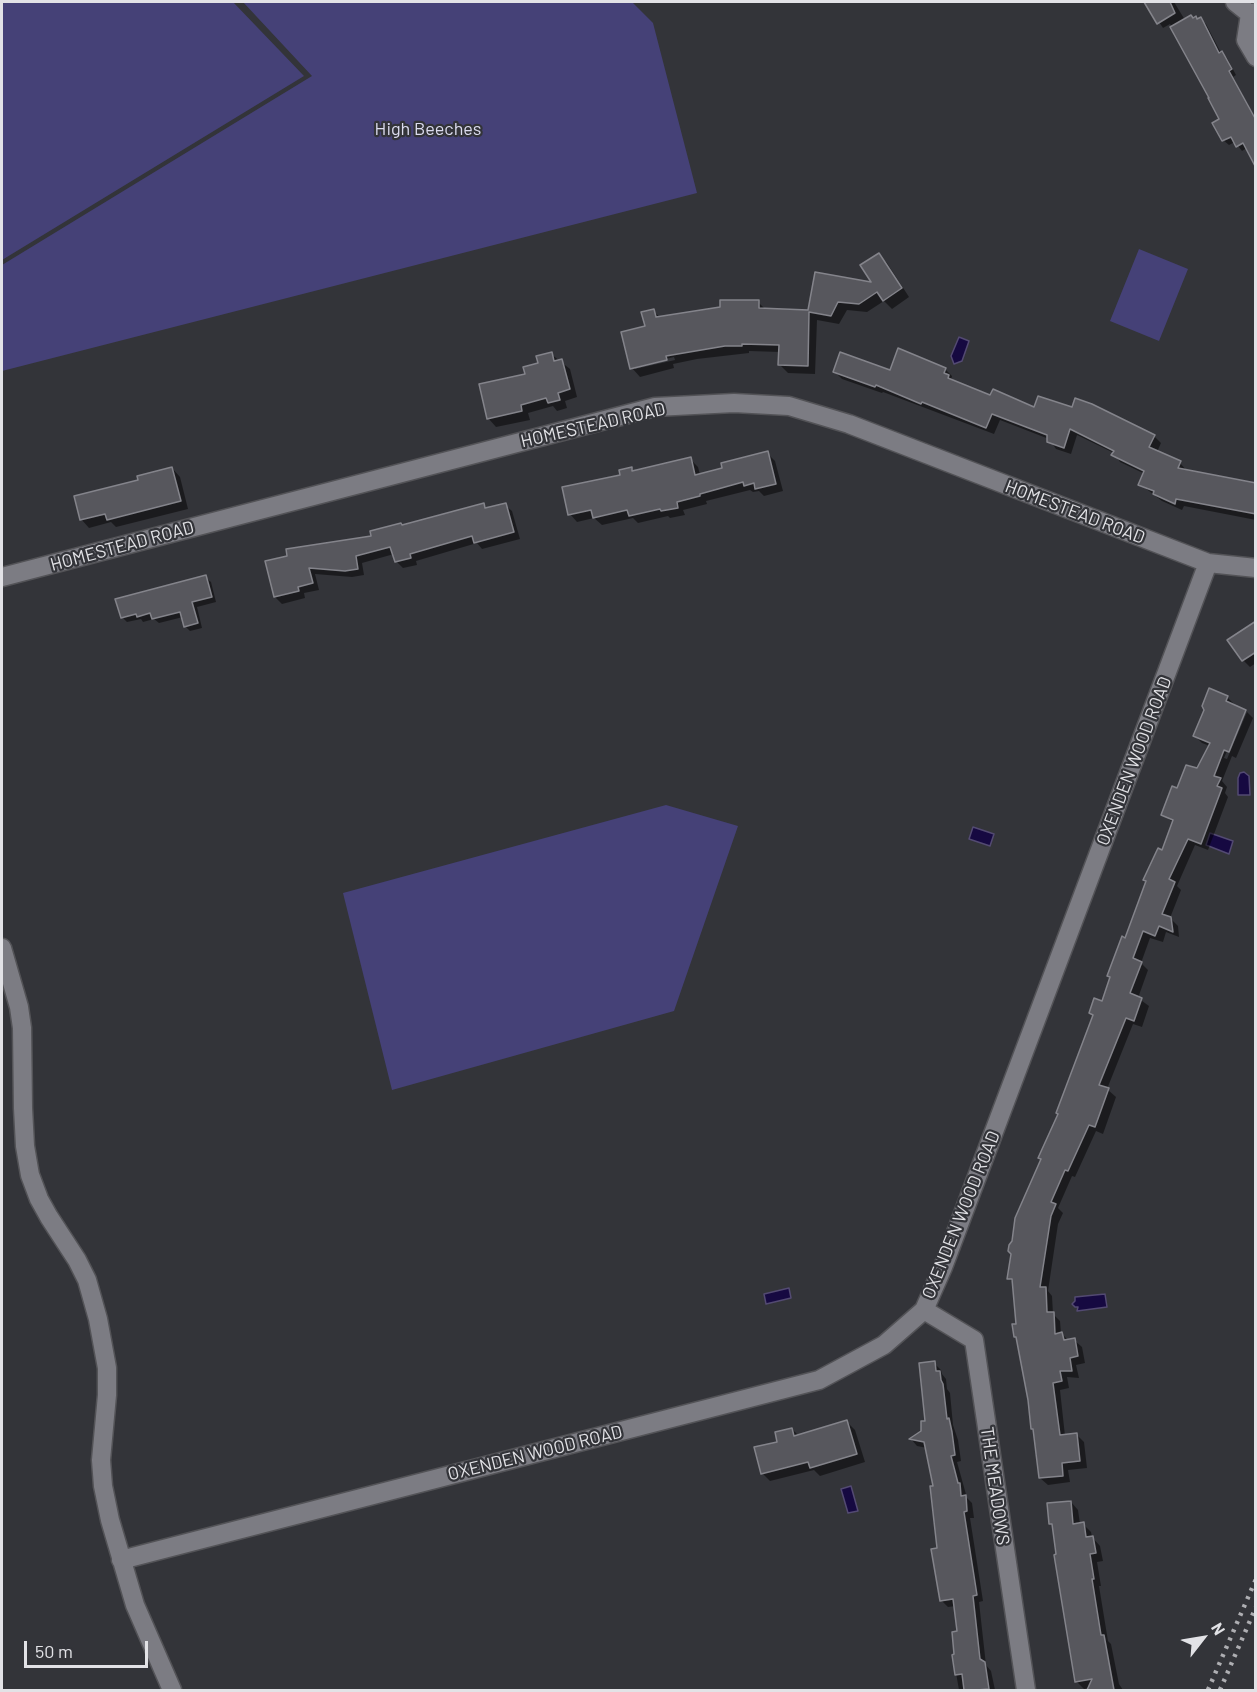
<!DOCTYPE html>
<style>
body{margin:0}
#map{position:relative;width:1257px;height:1692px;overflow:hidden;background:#333439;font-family:Barlow,sans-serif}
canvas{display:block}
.frame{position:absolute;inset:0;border:3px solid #e2e2e6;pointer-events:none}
.north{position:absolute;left:1173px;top:1608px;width:60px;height:60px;-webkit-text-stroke:4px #333439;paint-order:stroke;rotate:59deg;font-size:16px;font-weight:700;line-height:24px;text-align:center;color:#e2e2e6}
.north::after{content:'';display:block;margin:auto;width:21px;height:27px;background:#e2e2e6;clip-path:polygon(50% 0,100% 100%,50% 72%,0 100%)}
.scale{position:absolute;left:24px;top:1641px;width:124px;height:27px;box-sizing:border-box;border:3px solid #e2e2e6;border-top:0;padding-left:8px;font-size:18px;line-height:21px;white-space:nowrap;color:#e2e2e6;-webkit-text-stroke:4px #333439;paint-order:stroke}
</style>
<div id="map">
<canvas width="1257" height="1692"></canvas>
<div class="frame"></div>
<div class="north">N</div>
<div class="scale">50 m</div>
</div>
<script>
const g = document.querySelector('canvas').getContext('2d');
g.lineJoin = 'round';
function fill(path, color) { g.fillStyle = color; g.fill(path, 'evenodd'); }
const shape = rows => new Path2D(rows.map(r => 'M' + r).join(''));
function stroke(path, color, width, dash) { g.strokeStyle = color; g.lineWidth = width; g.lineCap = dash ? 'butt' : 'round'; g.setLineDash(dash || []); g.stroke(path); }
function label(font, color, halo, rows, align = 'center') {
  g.font = font + ' Barlow,sans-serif'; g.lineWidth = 4.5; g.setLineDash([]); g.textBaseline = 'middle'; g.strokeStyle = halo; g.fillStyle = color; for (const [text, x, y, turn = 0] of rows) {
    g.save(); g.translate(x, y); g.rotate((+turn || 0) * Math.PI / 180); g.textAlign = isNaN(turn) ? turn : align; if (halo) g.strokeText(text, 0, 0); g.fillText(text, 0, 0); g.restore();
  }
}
fill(shape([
 [2,2,233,2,304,76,2,260],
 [243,2,632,2,653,23,697,193,2,371,2,265,312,76],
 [1139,249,1188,269,1159,341,1110,321],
 [666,805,738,826,674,1011,392,1090,343,893]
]), '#454177');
const water = shape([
 [959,337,969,341,962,361,954,364,951,356,959,337],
 [1244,772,1249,776,1250,795,1238,795,1238,778,1240,773,1244,772],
 [973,827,994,834,990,846,969,839,973,827],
 [1210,833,1233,841,1229,854,1206,845,1210,833],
 [789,1288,791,1298,766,1304,764,1294,789,1288],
 [1105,1294,1107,1307,1077,1311,1078,1307,1075,1307,1072,1304,1075,1301,1075,1297,1105,1294],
 [851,1486,858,1511,848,1513,841,1489,851,1486]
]);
fill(water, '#160941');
stroke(water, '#534a72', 1.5);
fill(shape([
 [1146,2,1174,2,1185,20,1200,19,1206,24,1221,53,1227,58,1236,75,1233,77,1256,119,1256,162,1247,148,1242,151,1235,142,1229,145,1223,140,1221,120,1186,52,1170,24,1163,28],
 [879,255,887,263,909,297,892,309,884,301,867,312,847,310,839,324,817,320,815,374,788,373,780,365,780,352,749,351,749,353,697,359,673,364,674,368,640,377,632,368,653,311,661,318,758,302,766,310,810,312,874,284],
 [674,357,675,360,635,369,635,366],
 [551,354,570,369,577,397,565,401,567,408,557,411,553,406,528,413,530,420,496,427,488,418,527,375],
 [945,369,952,376,951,380,991,397,1154,436,1161,443,1157,452,1180,463,1187,471,1256,484,1256,520,1184,506,1182,510,1162,501,1140,484,1145,474,1120,462,1114,453,1077,435,1071,454,1056,449,1049,439,1000,420,994,434,883,392,882,393,842,379,834,371,890,372],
 [767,453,775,461,783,491,764,496,759,491,753,492,750,490,706,501,707,504,683,510,685,515,670,518,668,516,638,523,633,518,602,525,594,518,577,522,570,514,631,469,634,472,690,459,698,467,700,475],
 [172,468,180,477,188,509,116,527,111,522,89,528,81,519],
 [483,505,488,509,505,505,512,511,520,539,482,549,477,543,416,561,417,565,403,568,396,561,394,554,362,563,364,575,352,577,315,574,319,590,304,593,305,598,282,604,275,597,267,562,373,537,403,527],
 [205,577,211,582,216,602,197,607,202,628,190,631,185,626,183,617,159,623,154,619,143,622,141,619,127,622,122,617],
 [1256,625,1256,663,1250,667,1243,660],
 [1227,697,1234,704,1234,706,1247,712,1244,712,1224,758,1227,759,1247,712,1253,718,1236,758,1232,756,1222,781,1227,787,1225,793,1228,797,1208,850,1195,845,1177,886,1181,890,1170,918,1178,926,1179,937,1166,932,1163,942,1150,938,1141,963,1148,970,1138,998,1149,1006,1142,1027,1133,1024,1107,1089,1116,1097,1103,1134,1096,1131,1075,1177,1072,1176,1058,1208,1063,1213,1058,1224,1048,1291,1052,1296,1053,1314,1060,1321,1061,1333,1069,1341,1074,1340,1082,1347,1085,1363,1076,1365,1079,1378,1067,1377,1069,1388,1060,1390,1065,1436,1077,1435,1084,1442,1087,1468,1068,1470,1070,1482,1048,1485,1040,1478,1018,1325,1014,1283,1009,1278,1014,1241,1094,1017,1090,1013,1102,1003,1174,823,1162,814,1177,790,1197,770,1210,746,1202,743,1195,736],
 [934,1363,941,1370,942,1374,946,1379,947,1389,950,1393,953,1425,958,1440,961,1461,957,1462,967,1498,972,1503,974,1518,970,1518,983,1601,979,1602,986,1665,991,1671,995,1690,959,1690,953,1656,956,1655,959,1632,956,1606,948,1607,941,1600,935,1487,927,1448,917,1446,911,1439,923,1432,927,1422],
 [847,1422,855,1430,865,1462,820,1476,814,1470,770,1481,762,1473,779,1443,792,1429,799,1436],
 [1071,1502,1078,1510,1080,1524,1083,1524,1091,1532,1092,1537,1100,1546,1103,1561,1097,1562,1101,1586,1099,1586,1108,1641,1111,1644,1119,1684,1123,1690,1089,1690,1090,1688,1084,1689,1076,1681,1054,1527,1051,1524]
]), '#0007');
const building = shape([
 [1144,2,1170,2,1175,13,1157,24,1144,2],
 [1191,15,1193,18,1196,16,1197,19,1201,17,1219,53,1222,51,1232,69,1229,71,1256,120,1256,168,1243,143,1236,147,1231,137,1222,141,1212,123,1219,119,1208,98,1209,98,1170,27,1191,15],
 [879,253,902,288,883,301,877,292,859,304,838,302,831,316,809,312,808,366,778,365,779,345,742,344,742,346,725,346,666,356,667,360,630,369,621,332,645,326,641,312,654,309,656,317,720,307,720,300,759,300,759,308,808,310,815,272,871,282,860,265,879,253],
 [898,348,946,368,944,373,949,375,948,378,990,395,993,389,1034,407,1038,396,1072,407,1075,398,1092,404,1155,435,1149,447,1181,461,1178,468,1256,483,1256,514,1176,499,1175,504,1153,494,1154,491,1138,485,1144,471,1111,455,1114,451,1070,429,1064,448,1047,442,1047,435,992,414,986,428,922,402,921,404,876,385,875,387,833,372,840,352,890,370,898,348],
 [552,352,554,361,562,359,570,389,558,393,560,400,548,403,546,398,521,405,522,411,487,419,479,384,525,374,523,367,538,363,536,356,552,352],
 [768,451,776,484,755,489,754,483,744,486,743,482,700,494,700,496,677,502,678,508,661,511,660,509,629,516,627,510,593,518,591,510,568,515,562,487,620,475,619,470,632,467,632,471,691,457,695,475,722,468,721,463,768,451],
 [172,467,181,501,107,520,105,514,80,520,74,496,138,480,137,476,172,467],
 [484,503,485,508,506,503,514,532,474,543,472,536,410,554,411,558,395,562,390,547,356,556,358,569,345,571,309,568,313,583,298,587,299,591,274,597,265,561,287,556,286,549,371,536,370,531,401,523,402,525,484,503],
 [206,575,212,597,192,602,198,623,184,627,180,612,152,619,150,613,137,617,136,614,121,618,115,599,206,575],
 [1256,621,1256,652,1242,661,1227,640,1256,621],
 [1209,688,1228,696,1226,701,1246,710,1229,752,1224,750,1214,776,1221,778,1217,786,1222,788,1201,844,1188,839,1169,879,1175,882,1162,914,1171,917,1173,932,1159,926,1155,936,1143,931,1133,958,1142,962,1130,993,1142,998,1134,1021,1126,1018,1099,1085,1109,1088,1095,1127,1089,1125,1068,1171,1065,1170,1051,1202,1056,1204,1051,1216,1040,1287,1046,1287,1047,1312,1054,1312,1055,1334,1062,1332,1064,1340,1075,1338,1078,1356,1070,1358,1072,1371,1060,1371,1062,1381,1053,1383,1060,1435,1077,1433,1080,1461,1062,1463,1063,1476,1039,1478,1033,1429,1031,1429,1028,1400,1016,1337,1014,1337,1012,1324,1016,1324,1012,1279,1007,1279,1011,1254,1008,1251,1009,1245,1012,1241,1015,1218,1041,1159,1038,1158,1058,1114,1056,1113,1093,1015,1089,1013,1094,998,1102,1001,1110,977,1107,976,1122,936,1125,938,1146,881,1143,880,1158,848,1162,850,1173,820,1161,815,1172,786,1177,788,1186,765,1197,768,1210,743,1193,736,1204,710,1202,706,1209,688],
 [935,1361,936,1371,940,1371,941,1380,943,1384,947,1419,949,1418,952,1432,955,1455,951,1456,958,1483,960,1483,961,1496,966,1495,967,1511,964,1512,977,1595,973,1596,980,1659,985,1662,989,1689,977,1690,964,1690,962,1674,955,1675,952,1655,954,1654,952,1632,957,1631,953,1599,940,1601,931,1549,937,1548,930,1486,933,1486,924,1442,909,1439,921,1431,921,1421,925,1421,919,1363,935,1361],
 [847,1420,857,1454,810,1468,808,1462,761,1474,754,1447,777,1442,775,1432,792,1428,794,1436,847,1420],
 [1071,1501,1073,1524,1084,1522,1086,1537,1093,1536,1096,1553,1090,1554,1094,1579,1092,1579,1101,1635,1104,1635,1114,1690,1087,1690,1092,1679,1075,1682,1054,1555,1056,1554,1052,1524,1049,1524,1047,1503,1071,1501]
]);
fill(building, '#57575d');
stroke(building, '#84848b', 1.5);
const minor = shape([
 [1235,2,1250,14],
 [1256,12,1250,14,1246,40,1256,57],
 [2,577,655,407,734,403,789,406,849,424,1208,563,1256,568],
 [2,948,19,1007,22,1028,23,1108,25,1146,30,1175,39,1199,49,1217,77,1260,87,1280,98,1319,107,1368,107,1395,101,1460,103,1486,110,1520,135,1605,172,1690],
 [924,1310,974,1340,1026,1690],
 [121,1560,819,1380,884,1345,924,1310,943,1267,1208,563]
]);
stroke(minor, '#535357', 21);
stroke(minor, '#7c7c83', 18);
stroke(shape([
 [1208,1690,1256,1579],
 [1220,1690,1256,1607]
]), '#aeaeb2', 4.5, [3, 6]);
label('18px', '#dcdcef', '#333439', [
 ["High Beeches",428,129]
]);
label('18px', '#e2e2e6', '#333439', [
 ["HOMESTEAD ROAD",593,425,-13],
 ["HOMESTEAD ROAD",1075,512,21],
 ["HOMESTEAD ROAD",122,546,-15],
 ["OXENDEN WOOD ROAD",1134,761,-69],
 ["OXENDEN WOOD ROAD",961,1215,-68],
 ["OXENDEN WOOD ROAD",535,1453,-14],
 ["THE MEADOWS",995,1486,82]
]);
</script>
